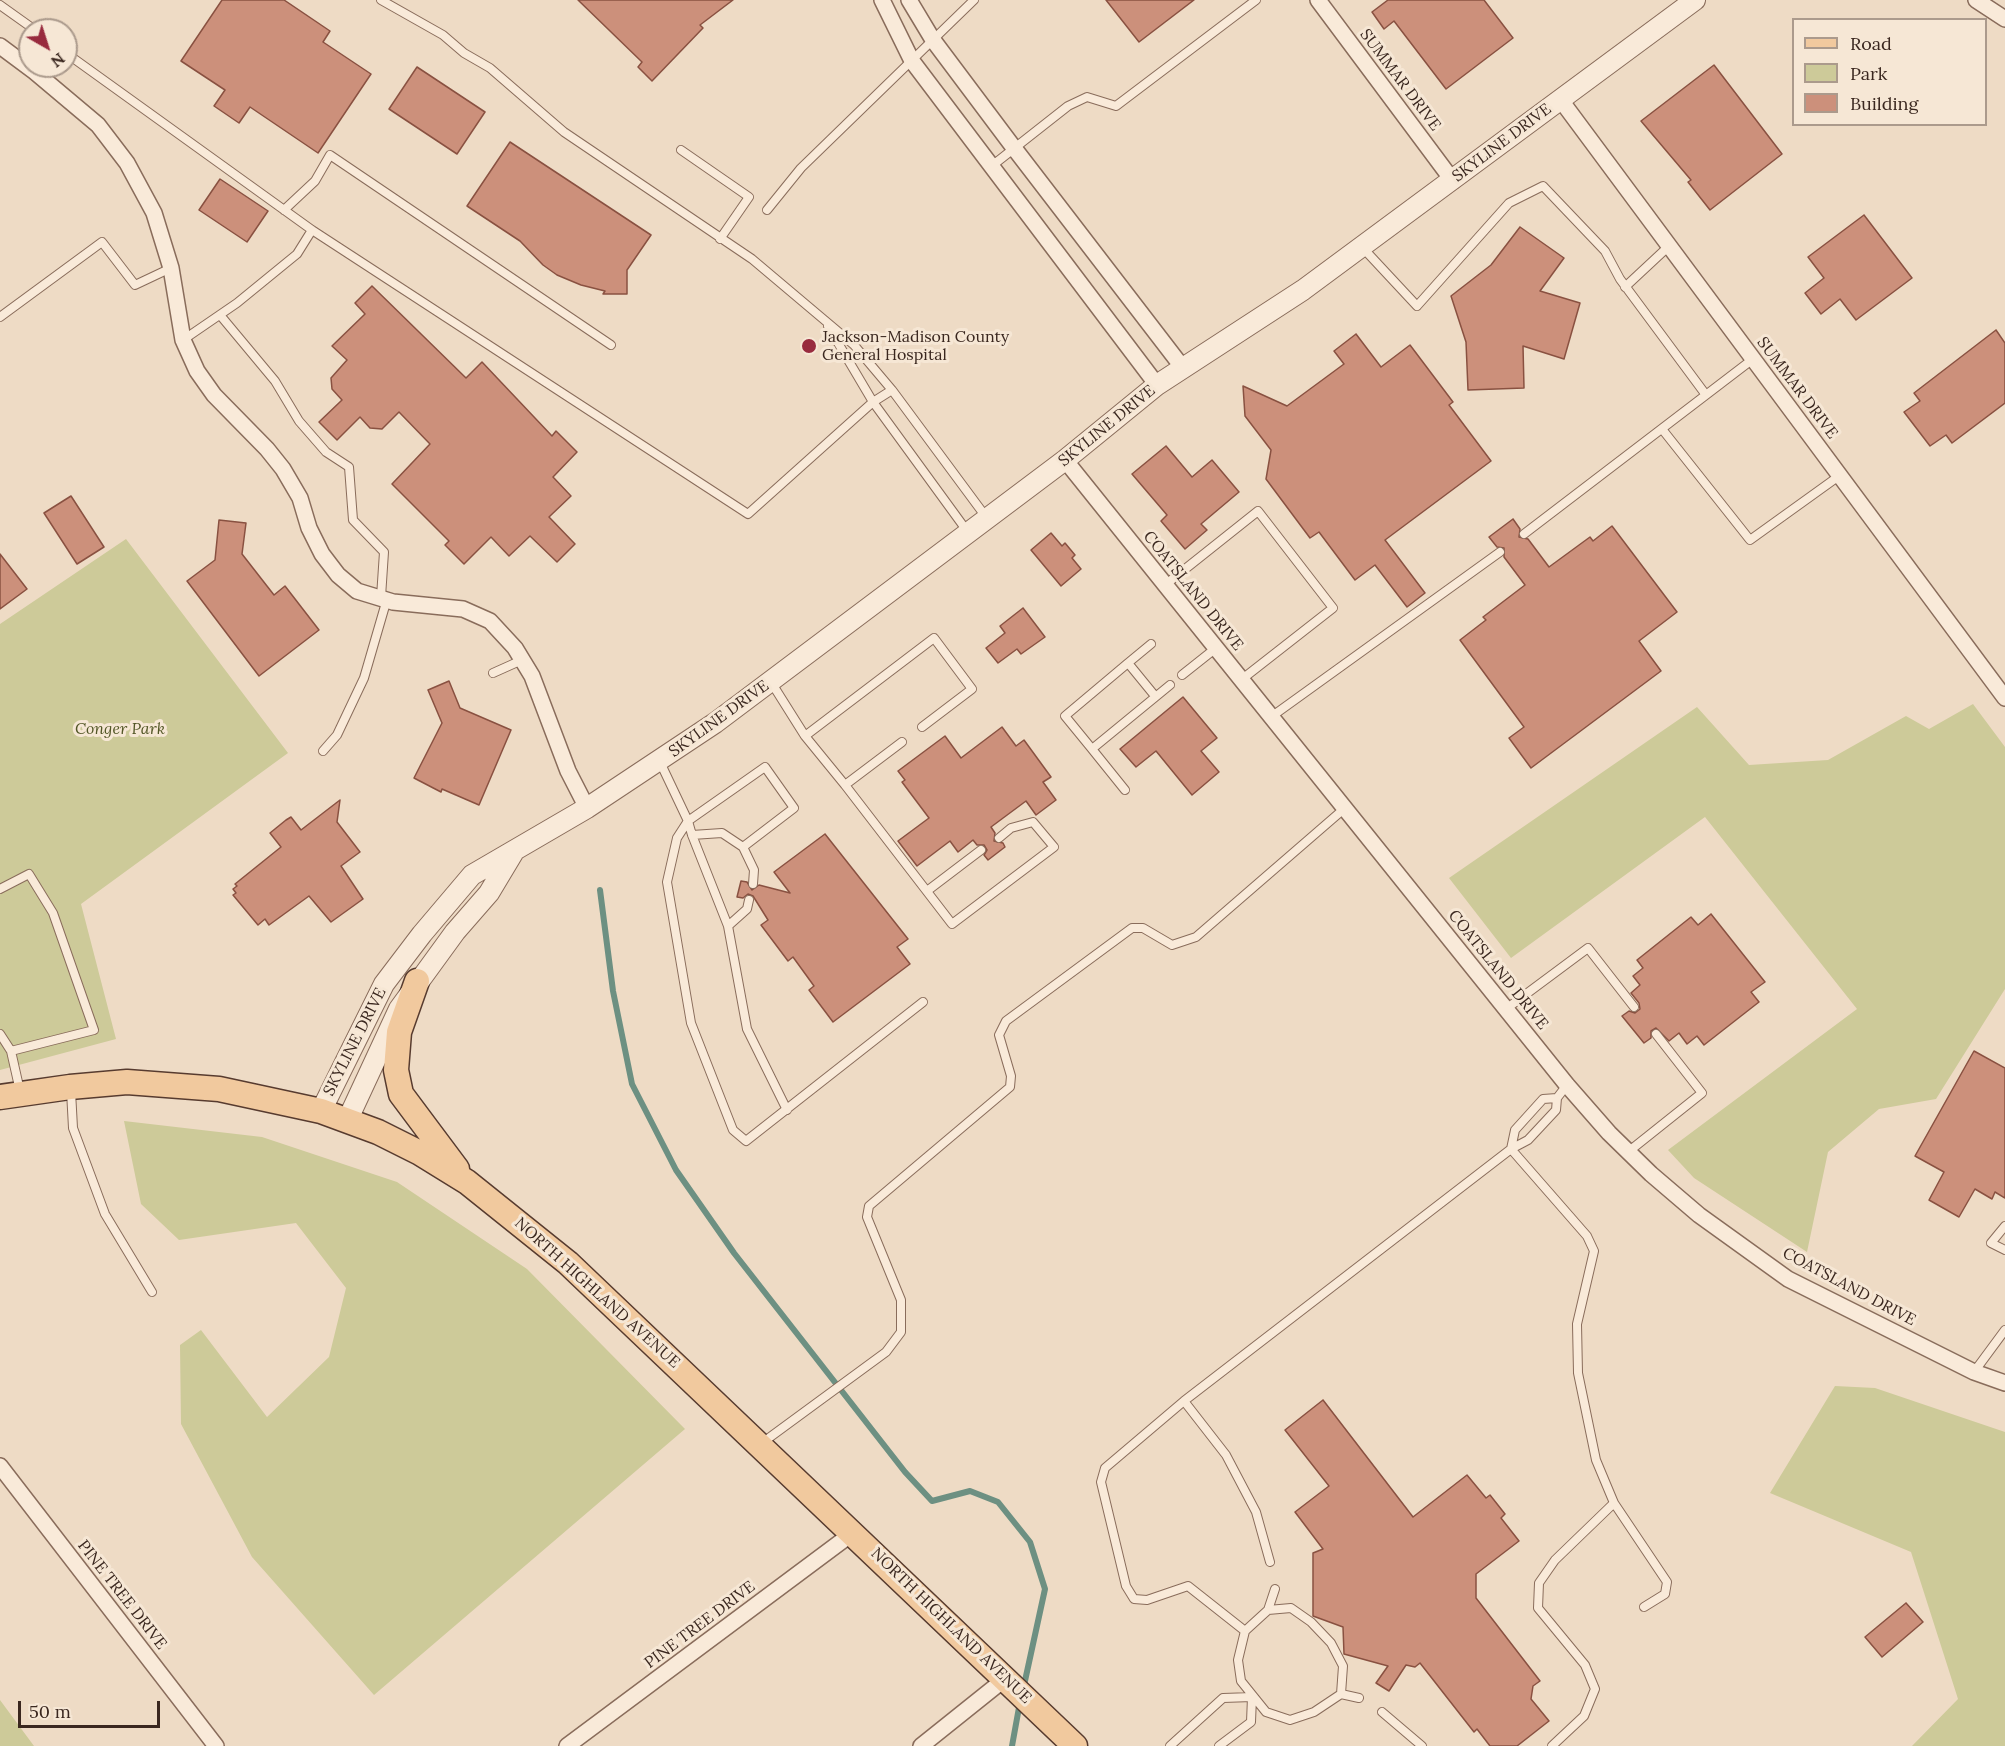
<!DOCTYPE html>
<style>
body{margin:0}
#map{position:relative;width:2005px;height:1746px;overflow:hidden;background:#eedbc5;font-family:Lora,serif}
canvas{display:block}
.legend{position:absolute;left:1792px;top:18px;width:195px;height:108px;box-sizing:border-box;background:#f6e7d5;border:2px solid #ab9a8c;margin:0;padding:8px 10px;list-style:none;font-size:18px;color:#3a271f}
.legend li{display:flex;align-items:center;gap:12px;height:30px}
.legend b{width:30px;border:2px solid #ab9a8c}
.north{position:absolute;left:18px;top:18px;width:60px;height:60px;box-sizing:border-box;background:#f6e7d5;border:2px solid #ab9a8c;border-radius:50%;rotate:141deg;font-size:16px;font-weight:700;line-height:24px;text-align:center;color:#3a271f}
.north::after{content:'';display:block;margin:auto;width:21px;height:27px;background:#982b3e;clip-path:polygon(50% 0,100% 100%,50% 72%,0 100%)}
.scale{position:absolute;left:18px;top:1701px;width:142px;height:27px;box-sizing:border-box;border:3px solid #3a271f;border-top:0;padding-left:8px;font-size:18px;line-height:21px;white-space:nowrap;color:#3a271f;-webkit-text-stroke:4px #f6e7d5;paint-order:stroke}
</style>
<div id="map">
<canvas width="2005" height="1746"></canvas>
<ul class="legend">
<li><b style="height:8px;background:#f1c99e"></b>Road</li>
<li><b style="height:16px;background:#cdca99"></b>Park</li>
<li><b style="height:16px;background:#cc907b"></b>Building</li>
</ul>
<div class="north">N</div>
<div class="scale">50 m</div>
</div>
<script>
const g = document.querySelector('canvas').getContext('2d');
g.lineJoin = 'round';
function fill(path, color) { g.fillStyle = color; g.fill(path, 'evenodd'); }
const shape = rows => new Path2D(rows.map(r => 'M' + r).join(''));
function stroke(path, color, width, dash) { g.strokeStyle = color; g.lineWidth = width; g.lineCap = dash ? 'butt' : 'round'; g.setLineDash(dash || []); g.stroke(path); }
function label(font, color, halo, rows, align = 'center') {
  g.font = font + ' Lora,serif'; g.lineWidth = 6; g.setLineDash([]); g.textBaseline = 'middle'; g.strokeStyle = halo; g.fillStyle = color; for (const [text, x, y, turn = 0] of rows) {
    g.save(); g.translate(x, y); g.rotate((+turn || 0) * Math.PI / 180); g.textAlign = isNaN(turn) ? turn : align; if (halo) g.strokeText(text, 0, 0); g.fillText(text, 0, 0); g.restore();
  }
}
fill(shape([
 [126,539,288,753,81,904,116,1039,0,1070,0,624],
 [1973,704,2005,747,2005,989,1936,1099,1879,1109,1828,1152,1807,1252,1694,1178,1668,1150,1857,1009,1705,817,1511,958,1449,878,1697,707,1749,765,1828,760,1906,716,1929,729],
 [124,1121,262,1137,397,1182,527,1269,685,1429,374,1695,252,1557,181,1424,180,1345,201,1330,267,1417,329,1357,346,1288,296,1223,179,1240,141,1204],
 [1835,1386,1875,1388,2005,1432,2005,1746,1912,1746,1958,1699,1911,1552,1770,1493],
 [0,1700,34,1746,0,1746]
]), '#cdca99');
stroke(shape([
 [600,890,613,991,632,1084,676,1170,734,1253,905,1472,932,1501,970,1491,998,1502,1030,1542,1045,1589,1023,1690],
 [1012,1746,1020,1702]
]), '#6d9082', 6);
const building = shape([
 [222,0,284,0,330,31,323,42,371,74,318,153,250,107,239,123,214,106,225,90,181,61,222,0],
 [578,0,733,0,700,25,703,28,652,81,638,67,642,62,578,0],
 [1106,0,1194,0,1139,42,1106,0],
 [1388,0,1484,0,1513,38,1446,89,1394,21,1384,29,1372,12,1388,0],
 [1714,65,1782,154,1710,210,1688,182,1691,180,1641,121,1714,65],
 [417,67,485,112,457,154,389,109,417,67],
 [510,142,651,235,627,270,627,294,603,294,605,291,581,285,557,275,543,265,520,241,467,206,510,142],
 [220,179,268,211,247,242,199,210,220,179],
 [1864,215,1912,278,1856,320,1840,299,1821,314,1805,293,1824,278,1808,257,1864,215],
 [1520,227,1564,258,1540,291,1580,303,1564,359,1523,346,1524,388,1468,390,1466,342,1451,296,1491,265,1520,227],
 [372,286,466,378,482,362,552,436,556,431,577,452,553,477,571,496,549,517,575,544,557,562,530,536,509,556,491,537,464,564,445,545,449,541,392,484,430,444,399,412,382,429,370,428,360,417,337,440,319,422,342,400,332,389,331,378,347,360,332,346,365,314,355,303,372,286],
 [1996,330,2005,343,2005,403,1952,443,1946,435,1930,446,1904,412,1920,401,1914,393,1996,330],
 [1356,334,1381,367,1410,345,1453,402,1449,405,1491,461,1385,540,1425,593,1407,607,1375,565,1355,580,1319,532,1310,538,1266,479,1271,450,1245,416,1243,386,1287,406,1344,364,1334,351,1356,334],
 [1166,446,1192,477,1212,460,1239,492,1201,524,1207,530,1185,549,1161,521,1167,515,1132,474,1166,446],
 [71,496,104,547,77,564,44,513,71,496],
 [1513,519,1520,529,1519,537,1528,539,1549,567,1590,537,1593,541,1612,526,1677,612,1639,641,1661,671,1531,768,1509,738,1524,727,1460,640,1486,620,1483,617,1525,585,1504,557,1504,548,1497,547,1489,537,1513,519],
 [219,520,246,523,242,554,274,595,285,586,319,630,259,676,187,581,215,560,219,520],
 [1051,533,1062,546,1065,543,1075,555,1072,558,1081,569,1061,586,1031,550,1051,533],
 [0,554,27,589,0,609,0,554],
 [1023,608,1045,637,1021,654,1017,649,998,663,986,648,1005,633,1000,626,1023,608],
 [449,681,460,708,511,730,479,805,442,789,441,792,414,778,442,723,428,690,449,681],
 [1183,697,1217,738,1201,751,1219,772,1192,795,1156,751,1136,767,1120,749,1183,697],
 [1002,727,1016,746,1024,740,1051,777,1043,782,1056,800,1036,815,1026,801,991,827,995,833,994,841,1003,843,1005,847,988,860,984,855,987,850,984,845,977,845,973,840,958,852,950,841,917,866,898,841,929,818,902,782,905,780,898,771,945,736,961,758,1002,727],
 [340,800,337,822,360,852,341,866,363,899,331,922,309,896,269,925,265,919,258,925,233,895,236,893,233,889,237,886,235,884,281,847,270,833,286,820,291,817,301,830,340,800],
 [825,834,908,939,897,947,910,964,833,1022,809,990,814,986,793,957,788,961,761,925,768,920,753,896,748,894,743,898,737,897,741,881,747,882,752,890,759,885,790,893,774,872,825,834],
 [1711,914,1765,982,1751,992,1759,1002,1704,1045,1697,1036,1687,1044,1679,1033,1669,1041,1656,1028,1651,1031,1651,1038,1644,1043,1622,1016,1629,1011,1635,1013,1640,1009,1639,1003,1631,993,1640,985,1633,976,1643,968,1637,960,1691,917,1698,925,1711,914],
 [1974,1051,2005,1068,2005,1198,1995,1192,1992,1199,1975,1189,1959,1217,1929,1200,1944,1172,1915,1156,1974,1051],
 [1323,1400,1413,1517,1467,1475,1486,1498,1490,1495,1505,1514,1501,1518,1519,1541,1476,1574,1476,1598,1540,1681,1533,1686,1531,1699,1549,1721,1517,1746,1490,1746,1477,1729,1474,1732,1420,1663,1415,1667,1406,1665,1389,1691,1376,1683,1388,1666,1344,1654,1343,1627,1313,1616,1313,1553,1323,1549,1295,1512,1329,1486,1285,1430,1323,1400],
 [1906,1603,1923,1622,1882,1657,1865,1637,1906,1603]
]);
fill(building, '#cc907b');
stroke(building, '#895141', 1.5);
const service = shape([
 [381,0,443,35,464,53,490,68,564,132,752,259,854,345,892,390,986,517],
 [0,5,35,30],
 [66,53,312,230,748,514,873,402,892,390],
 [681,150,749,197,720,239],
 [993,165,1068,106,1087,97,1116,106,1256,0],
 [284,210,315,181,330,155,611,345],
 [767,210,801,168,974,0],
 [1362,247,1417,306,1509,203,1543,186,1605,251,1620,279,1706,395],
 [1625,287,1669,246],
 [220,315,275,381,299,421,326,452,349,467,353,520,384,552,381,597],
 [0,317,102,242,135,285,171,268],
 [828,326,873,402,967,531],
 [183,340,237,303,297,254,312,230],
 [1662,429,1750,540,1839,476],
 [1524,534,1753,359],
 [1165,585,1258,511,1333,608,1241,680],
 [1128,663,1151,644],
 [493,673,522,660],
 [1182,675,1216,648],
 [771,682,805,736,934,638,972,689,922,727],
 [1271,717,1500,552],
 [805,736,845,785],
 [902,742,845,785,952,924,1054,847,1033,822,1011,828,999,838],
 [1092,749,1065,716,1128,663,1155,696],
 [323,751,337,735,364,678,387,599],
 [660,762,688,821,677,838,667,882,691,1023,733,1130,746,1141,923,1002],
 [1125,790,1092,749,1170,685],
 [692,835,722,833,743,847,794,808,765,767,688,821,692,835,728,926,747,1029,787,1110],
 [743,847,754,870,753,884],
 [0,889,29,874,53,913,94,1030,11,1051],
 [927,891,981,850],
 [728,926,747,909,749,900],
 [1506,1009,1588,948,1634,1007],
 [0,1034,11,1051,20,1091],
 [71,1091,73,1128,105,1214,152,1292],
 [1557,1098,1543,1099,1515,1130,1511,1149,1528,1140,1556,1110,1557,1098,1567,1085],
 [1628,1152,1702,1093,1656,1034],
 [2005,1226,1991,1243,2005,1250],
 [1974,1372,2005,1330],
 [1184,1401,1226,1455,1256,1512,1270,1562],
 [762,1443,886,1352,901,1332,901,1300,867,1217,869,1206,1010,1087,1011,1076,999,1035,1006,1021,1132,928,1143,928,1172,945,1196,937,1345,808],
 [1275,1589,1268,1610,1245,1631,1188,1586,1147,1600,1134,1599,1126,1586,1101,1482,1105,1468,1184,1401,1511,1149,1587,1236,1594,1251,1577,1324,1578,1373,1596,1460,1614,1503,1667,1582,1665,1594,1644,1607],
 [1245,1631,1238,1660,1241,1681,1266,1712,1290,1720,1314,1712,1341,1694,1343,1666,1331,1643,1311,1622,1291,1608,1268,1610],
 [1341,1694,1359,1698],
 [1382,1712,1422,1746],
 [1170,1746,1223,1698,1252,1697,1251,1722,1219,1746],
 [1552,1746,1584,1716,1595,1689,1585,1665,1538,1608,1539,1583,1555,1560,1614,1503]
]);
const minor = shape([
 [882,0,912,61,1157,385],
 [909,0,933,40,1014,148,1183,368],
 [1318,0,1453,181],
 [1976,0,2005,19],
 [0,46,35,72,98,125,127,163,154,213,171,268,183,340,197,371,214,395,267,449,283,469,300,498,309,528,322,554,338,575,357,591,393,602,463,609,490,621,515,648,532,676,568,771,587,808],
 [1560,99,2005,698],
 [1065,460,1567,1085,1609,1133,1651,1174,1699,1215,1788,1279,1974,1372,2005,1383],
 [0,1466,216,1746],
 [567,1746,854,1532],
 [921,1746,1006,1678]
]);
const tertiary = shape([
 [321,1111,384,984,422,934,472,875,587,808,715,723,1065,460,1157,385,1303,290,1695,0],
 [347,1121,399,1009,455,932,489,893,513,853]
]);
const primary = shape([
 [417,981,399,1032,396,1070,401,1094,457,1169],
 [0,1097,70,1087,127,1082,219,1089,321,1111,378,1132,420,1153,467,1182,568,1263,1075,1746]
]);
stroke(service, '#896c5b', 10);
stroke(minor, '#896c5b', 18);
stroke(tertiary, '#896c5b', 22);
stroke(primary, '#573b2f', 27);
stroke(service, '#f9ead9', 8);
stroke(minor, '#f9ead9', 15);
stroke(tertiary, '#f9ead9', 20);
stroke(primary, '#f1c99e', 24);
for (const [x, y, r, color] of [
 [809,346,8,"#982b3e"]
]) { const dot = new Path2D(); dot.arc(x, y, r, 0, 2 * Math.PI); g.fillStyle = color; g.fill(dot); stroke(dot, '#f6e7d5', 2); }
label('16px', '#3a271f', '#f6e7d5', [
 ["SUMMAR DRIVE",1400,80,53],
 ["SKYLINE DRIVE",1502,143,-37],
 ["SUMMAR DRIVE",1797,388,53],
 ["SKYLINE DRIVE",1107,426,-39],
 ["COATSLAND DRIVE",1193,591,51],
 ["SKYLINE DRIVE",719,719,-36],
 ["COATSLAND DRIVE",1498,970,51],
 ["SKYLINE DRIVE",355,1042,-63],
 ["COATSLAND DRIVE",1849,1287,28],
 ["NORTH HIGHLAND AVENUE",597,1293,42],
 ["PINE TREE DRIVE",122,1595,52],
 ["PINE TREE DRIVE",700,1625,-37],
 ["NORTH HIGHLAND AVENUE",951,1626,44]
]);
label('16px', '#3a271f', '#f6e7d5', [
 ["Jackson-Madison County",822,337],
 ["General Hospital",822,355]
], 'left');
label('italic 16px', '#525626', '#f6e7d5', [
 ["Conger Park",120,729]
]);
</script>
